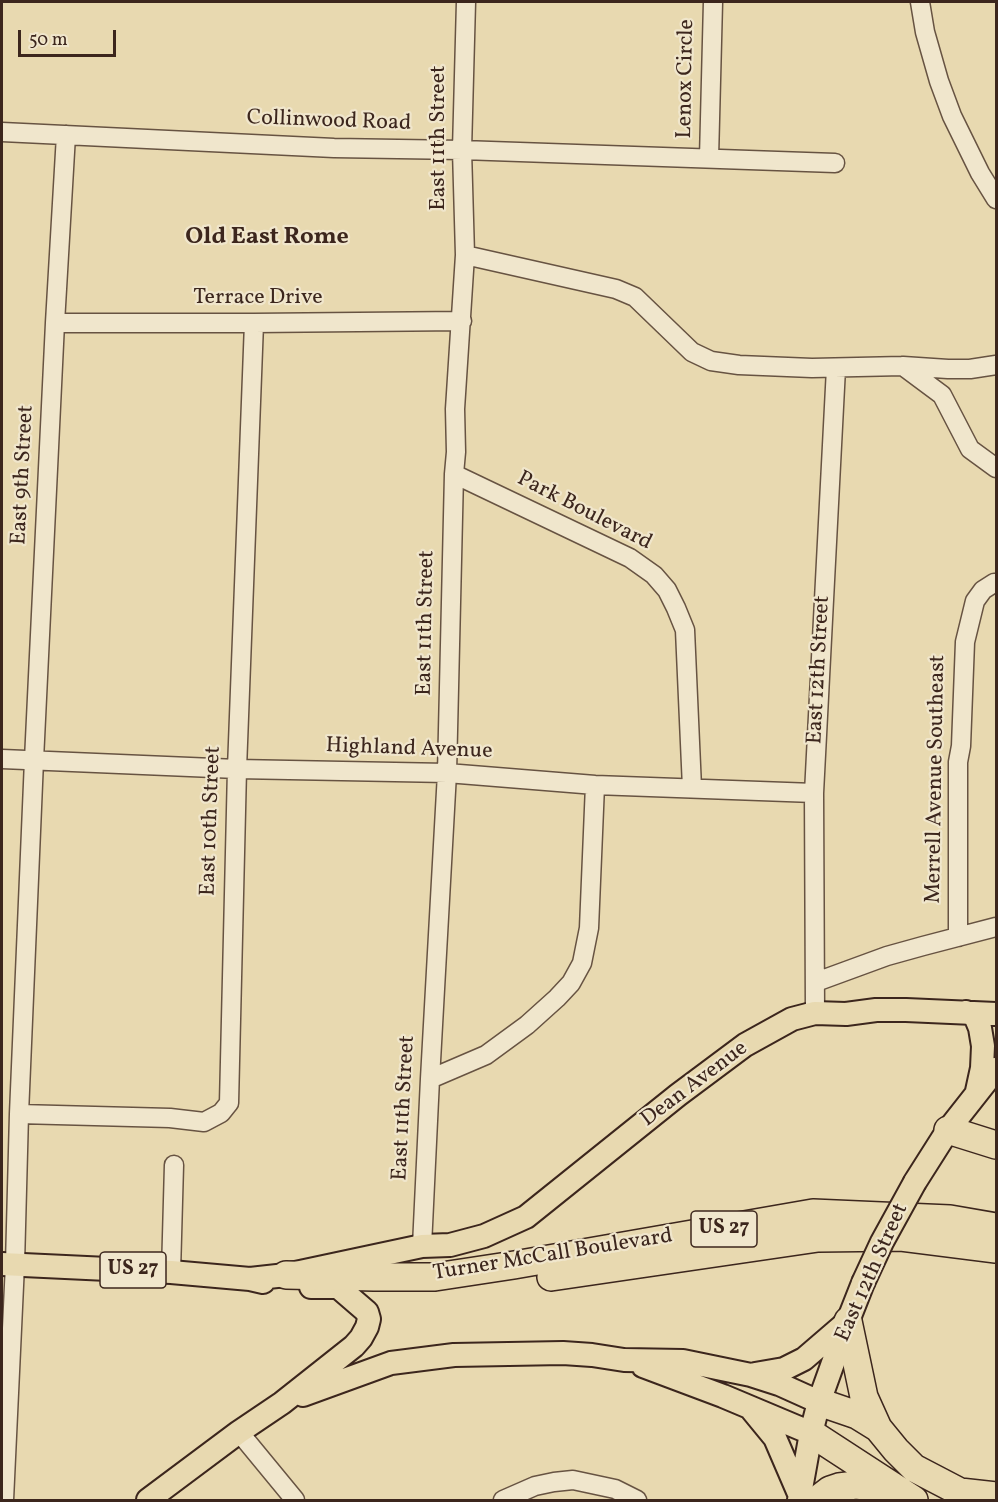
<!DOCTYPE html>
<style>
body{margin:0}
#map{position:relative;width:998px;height:1502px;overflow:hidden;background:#e8d9b0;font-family:Vollkorn,serif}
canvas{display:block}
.frame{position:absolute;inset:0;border:3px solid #3c261d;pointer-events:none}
.scale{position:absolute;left:18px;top:30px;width:98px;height:27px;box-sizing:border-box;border:3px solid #3c261d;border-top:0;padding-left:8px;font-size:18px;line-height:21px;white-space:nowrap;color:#3c261d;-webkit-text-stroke:4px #f0e6cc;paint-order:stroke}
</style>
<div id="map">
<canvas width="998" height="1502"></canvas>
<div class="frame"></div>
<div class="scale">50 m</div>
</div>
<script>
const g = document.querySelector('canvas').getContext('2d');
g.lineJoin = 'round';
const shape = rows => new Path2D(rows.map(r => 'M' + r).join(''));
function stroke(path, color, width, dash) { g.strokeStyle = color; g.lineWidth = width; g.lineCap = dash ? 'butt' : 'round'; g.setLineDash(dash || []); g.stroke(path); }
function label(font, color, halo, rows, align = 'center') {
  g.font = font + ' Vollkorn,serif'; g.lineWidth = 4.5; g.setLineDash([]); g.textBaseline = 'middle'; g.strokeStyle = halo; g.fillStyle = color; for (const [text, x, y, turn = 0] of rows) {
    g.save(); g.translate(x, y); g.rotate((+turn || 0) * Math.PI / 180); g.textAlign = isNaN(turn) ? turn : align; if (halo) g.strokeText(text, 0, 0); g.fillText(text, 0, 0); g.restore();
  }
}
const minor = shape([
 [920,2,925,32,939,81,952,116,980,173,996,199],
 [2,132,334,148,462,150,835,163],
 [709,158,713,2],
 [465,255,616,289,635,297,692,352,711,361,739,365,812,368,903,366,948,369,970,369,996,365],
 [55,323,254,323,462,321],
 [903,366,942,395,970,449,996,468],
 [454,474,630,558,654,575,667,590,676,608,685,630,692,788],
 [2,759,237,769,447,773,595,785,814,793],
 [958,937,958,762,961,746,965,642,975,601,983,590,994,583,996,583],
 [816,982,887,956,923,946,996,927],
 [815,1013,814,793,836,368],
 [430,1079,486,1055,527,1025,557,998,571,983,582,963,589,928,595,785],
 [19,1114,170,1118,204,1122,221,1113,229,1103,237,769,254,323],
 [422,1246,430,1079,447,773,454,474,456,452,455,409,465,255,462,150,466,2],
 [171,1272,174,1165],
 [239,1432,295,1500],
 [4,1500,15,1264,19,1114,34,760,55,323,66,135],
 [503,1500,535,1486,554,1482,573,1480,615,1489,637,1500]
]);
const major = shape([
 [966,1012,975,1016,980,1028,983,1046,982,1068,977,1091],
 [915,1182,948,1130,996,1069],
 [2,1264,171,1272,250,1279,263,1282],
 [250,1279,286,1275,422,1246,450,1245,484,1236,526,1217,678,1095,745,1045,792,1019,815,1013,846,1014,876,1010,906,1010,996,1014],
 [643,1366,723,1396,811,1433],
 [755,1374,784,1369,804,1359,847,1322],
 [303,1395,391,1363,454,1355,563,1353,592,1355,624,1360,683,1361,751,1375,779,1384,819,1402],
 [752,1410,775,1438,800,1496],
 [148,1500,239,1432,282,1403,354,1346,361,1338,367,1327,369,1319,367,1312,338,1287,311,1287],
 [799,1500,811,1433,819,1402,848,1321,863,1283]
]);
const highway = shape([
 [948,1130,996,1145],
 [286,1275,374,1277,435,1277,514,1265,813,1213,950,1219,996,1227],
 [551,1277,818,1238,901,1237,996,1249],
 [848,1321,864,1397,878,1428,896,1450,914,1468,960,1492,996,1496],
 [819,1402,857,1415,878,1428],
 [811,1433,914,1500],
 [817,1500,830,1490,839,1487,856,1485,892,1489]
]);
stroke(minor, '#675342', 21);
stroke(major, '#3c261d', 26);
stroke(highway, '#3c261d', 30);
stroke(minor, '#f0e6cc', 18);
stroke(major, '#e8d9b0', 22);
stroke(highway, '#e8d9b0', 27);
const majorBridge = shape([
 [863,1283,882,1242,915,1182]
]);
stroke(majorBridge, '#3c261d', 26, []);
stroke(majorBridge, '#e8d9b0', 22);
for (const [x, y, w] of [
 [724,1229,66],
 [133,1270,66]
]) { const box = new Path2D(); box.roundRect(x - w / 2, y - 18, w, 36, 4.5); g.fillStyle = '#f0e6cc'; g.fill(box); stroke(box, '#3c261d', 1.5); }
label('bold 21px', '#3c261d', null, [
 ["US 27",724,1229],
 ["US 27",133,1270]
]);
label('22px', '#3c261d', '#f0e6cc', [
 ["Lenox Circle",687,79,-89],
 ["Collinwood Road",329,122,2],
 ["East 11th Street",440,138,-90],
 ["Terrace Drive",258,299],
 ["East 9th Street",24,475,-87],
 ["Park Boulevard",584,512,27],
 ["East 11th Street",427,623,-89],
 ["East 12th Street",820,670,-87],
 ["Highland Avenue",409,750,2],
 ["Merrell Avenue Southeast",937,779,-89],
 ["East 10th Street",212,821,-88],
 ["Dean Avenue",695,1085,-37],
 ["East 11th Street",405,1108,-87],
 ["Turner McCall Boulevard",553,1256,-9],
 ["East 12th Street",873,1273,-66]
]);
label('bold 24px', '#3c261d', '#f0e6cc', [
 ["Old East Rome",267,239]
]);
</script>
